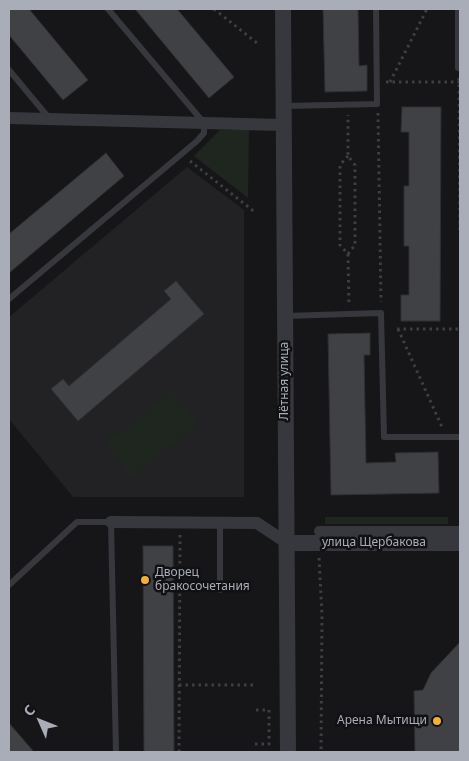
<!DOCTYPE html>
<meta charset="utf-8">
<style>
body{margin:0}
#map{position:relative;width:469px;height:761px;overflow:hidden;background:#161618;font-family:"Noto Sans",sans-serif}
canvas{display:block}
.frame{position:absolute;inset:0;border:10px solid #a8adb8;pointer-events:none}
.north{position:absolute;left:15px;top:696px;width:50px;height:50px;-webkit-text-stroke:4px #111113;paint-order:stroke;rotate:314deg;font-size:14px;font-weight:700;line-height:20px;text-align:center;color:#a8adb8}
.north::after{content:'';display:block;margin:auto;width:18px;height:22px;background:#a8adb8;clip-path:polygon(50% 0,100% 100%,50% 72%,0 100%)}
</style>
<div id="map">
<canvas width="469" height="761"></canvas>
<div class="frame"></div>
<div class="north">С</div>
</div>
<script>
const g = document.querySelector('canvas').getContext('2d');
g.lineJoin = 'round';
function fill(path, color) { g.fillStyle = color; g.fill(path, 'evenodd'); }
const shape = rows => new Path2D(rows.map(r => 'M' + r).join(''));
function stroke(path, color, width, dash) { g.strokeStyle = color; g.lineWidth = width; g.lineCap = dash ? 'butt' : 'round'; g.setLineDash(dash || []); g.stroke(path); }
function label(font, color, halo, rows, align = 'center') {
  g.font = font + ' "Noto Sans",sans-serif'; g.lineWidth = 5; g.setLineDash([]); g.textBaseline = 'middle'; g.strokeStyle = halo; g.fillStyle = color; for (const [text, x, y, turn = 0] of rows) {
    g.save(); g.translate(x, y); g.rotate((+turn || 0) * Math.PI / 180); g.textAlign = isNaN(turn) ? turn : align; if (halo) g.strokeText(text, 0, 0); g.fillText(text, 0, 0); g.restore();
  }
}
fill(shape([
 [187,167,244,210,244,497,73,497,9,419,9,317]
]), '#222225');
fill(shape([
 [220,130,249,130,248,198,194,156],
 [172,390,199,423,132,478,105,445],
 [325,517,448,517,448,524,325,524]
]), '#1e261f');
const building = shape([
 [9,9,29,9,88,80,63,100,9,35,9,9],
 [135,9,177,9,234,77,209,98,135,9],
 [323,9,358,9,359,66,367,65,367,91,325,92,323,9],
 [402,107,441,107,440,321,401,321,401,295,409,295,409,246,404,246,404,186,409,186,409,132,401,132,402,107],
 [106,153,124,176,9,273,9,234,106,153],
 [176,281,204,314,78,421,51,389,63,379,69,386,171,299,164,291,176,281],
 [370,333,370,355,364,355,366,463,396,462,395,453,438,452,439,493,331,495,328,334,370,333],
 [143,546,173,546,174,752,144,752,143,546],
 [460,642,460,752,415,752,414,691,423,690,431,673,460,642],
 [9,723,34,752,9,752,9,723]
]);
fill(building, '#404145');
stroke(building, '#303034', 1);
stroke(shape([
 [214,9,257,43],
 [459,78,460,232],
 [386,82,460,82],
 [390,82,427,9],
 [378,113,381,302],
 [348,156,340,165,340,245,348,254,349,305],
 [190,161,256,213],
 [348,254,355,245,355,165,348,156,348,115],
 [397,329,460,329],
 [398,329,442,427],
 [319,558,322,615,321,752],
 [179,685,256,685],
 [255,744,269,744,269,710,255,710],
 [179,752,180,535]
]), '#3d3f44', 3, [2.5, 4]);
stroke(shape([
 [458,9,458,68],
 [9,70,49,118],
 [284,106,377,104,376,9],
 [9,299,197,141,204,133,204,123,108,9],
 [285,316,381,313,384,437,460,437],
 [220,523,220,590],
 [9,585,77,522,111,522,116,752]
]), '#37383d', 6);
stroke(shape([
 [319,531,460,531]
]), '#37383d', 10);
stroke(shape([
 [9,118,283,125],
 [111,522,257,523,287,543]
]), '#37383d', 12);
stroke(shape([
 [283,9,288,752],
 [287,543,460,543]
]), '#37383d', 16);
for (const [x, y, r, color] of [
 [145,580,5,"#f2b134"],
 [437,721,5,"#f2b134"]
]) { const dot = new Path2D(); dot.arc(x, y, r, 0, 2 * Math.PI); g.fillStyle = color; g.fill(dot); stroke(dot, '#111113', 2); }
label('12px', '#a8adb8', '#111113', [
 ["Лётная улица",285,381,-90],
 ["улица Щербакова",374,543]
]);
label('12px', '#a8adb8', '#111113', [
 ["Дворец",155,573],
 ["бракосочетания",155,587],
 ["Арена Мытищи",427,721,"right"]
], 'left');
</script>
